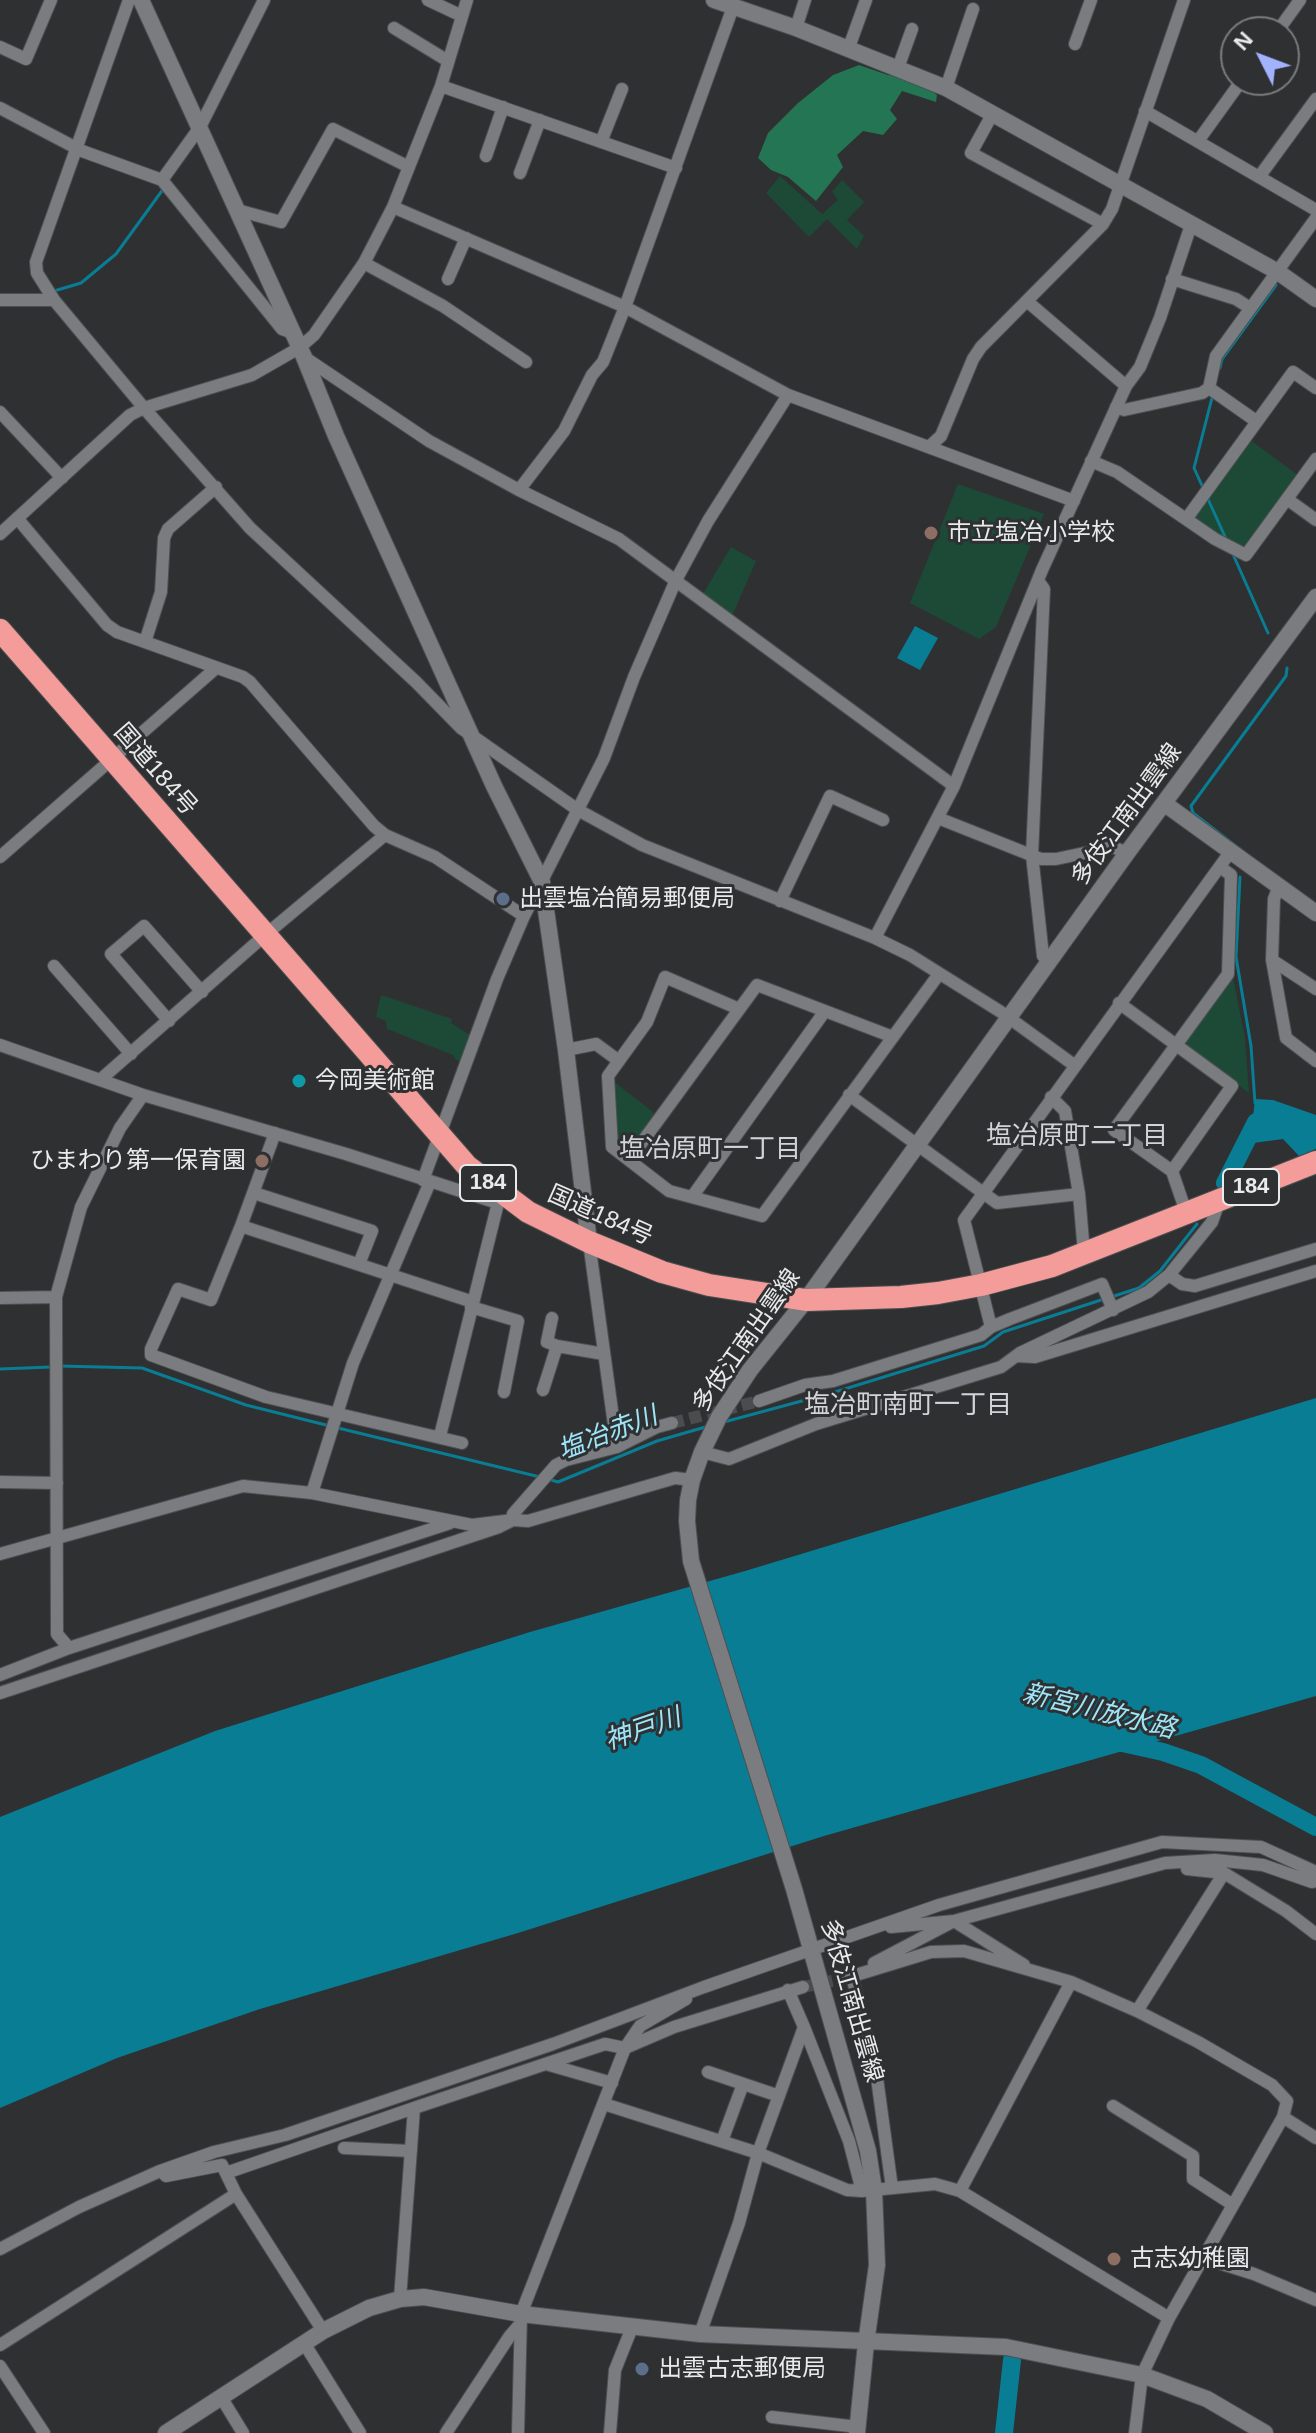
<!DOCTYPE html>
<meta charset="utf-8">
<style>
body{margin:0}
#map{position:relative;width:1316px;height:2433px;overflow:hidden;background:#2e3032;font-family:Helvetica,sans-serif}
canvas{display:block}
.north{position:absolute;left:1220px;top:16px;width:80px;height:80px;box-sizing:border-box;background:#2e3032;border:2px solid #797a7c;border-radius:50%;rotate:312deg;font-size:22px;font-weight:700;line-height:32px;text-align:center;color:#e9eaec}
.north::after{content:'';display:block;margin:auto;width:28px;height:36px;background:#a2b2fd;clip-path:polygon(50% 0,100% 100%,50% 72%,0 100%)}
</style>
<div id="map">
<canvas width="1316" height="2433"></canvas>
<div class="north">N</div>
</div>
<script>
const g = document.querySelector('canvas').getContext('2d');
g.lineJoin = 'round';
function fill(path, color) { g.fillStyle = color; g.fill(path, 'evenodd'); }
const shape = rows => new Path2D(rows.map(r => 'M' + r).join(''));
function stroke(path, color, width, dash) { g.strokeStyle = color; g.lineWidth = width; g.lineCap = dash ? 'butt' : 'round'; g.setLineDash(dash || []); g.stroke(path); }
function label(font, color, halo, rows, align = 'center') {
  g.font = font + ' Helvetica,"Noto Sans JP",sans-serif'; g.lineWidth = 6; g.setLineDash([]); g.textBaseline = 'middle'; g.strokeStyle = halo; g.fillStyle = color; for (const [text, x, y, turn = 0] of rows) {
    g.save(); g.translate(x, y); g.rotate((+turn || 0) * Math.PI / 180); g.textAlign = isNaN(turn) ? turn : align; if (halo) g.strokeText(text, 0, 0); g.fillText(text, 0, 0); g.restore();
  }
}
fill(shape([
 [780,176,822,214,838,200,832,192,842,180,864,202,847,220,864,236,857,249,827,219,809,237,766,193],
 [1250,440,1298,475,1246,548,1239,548,1196,519,1195,514],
 [958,484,1044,514,996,627,979,639,910,603],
 [731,547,756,561,732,616,703,594],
 [1232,973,1245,1038,1249,1093,1184,1046,1183,1041],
 [381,995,452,1019,451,1023,471,1036,466,1061,456,1060,453,1055,387,1029,386,1021,376,1017],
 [613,1081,657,1115,631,1152,626,1153,615,1144]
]), '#1d4a36');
fill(shape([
 [859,65,888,75,905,77,928,87,937,95,936,102,902,91,890,110,897,119,883,135,863,131,837,155,843,167,816,201,788,177,771,170,758,158,768,133,798,103,833,75]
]), '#237554');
fill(shape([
 [915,626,938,638,920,670,897,658],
 [1255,1099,1273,1100,1316,1115,1316,1149,1299,1156,1283,1139,1253,1143,1242,1140,1253,1117],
 [1316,1398,1316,1696,824,1836,518,1933,260,2009,117,2058,0,2108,0,1817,215,1731,530,1632,745,1571]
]), '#097d94');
stroke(shape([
 [54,291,81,283,116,254,164,188],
 [1220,368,1222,359,1276,285],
 [1204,490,1194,468,1213,394],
 [1207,497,1227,541],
 [1232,552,1268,633],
 [1241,850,1193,813,1191,806,1286,676,1287,668],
 [1240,877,1236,957,1251,1046,1255,1103],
 [1111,1297,1139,1288,1160,1271,1197,1224],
 [59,1366,142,1368,246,1405,330,1426],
 [0,1369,51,1367],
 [724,1422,835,1392,984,1346,1003,1332,1104,1299],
 [338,1428,540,1477],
 [548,1479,558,1482,657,1441,709,1426]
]), '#097d94', 3);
stroke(shape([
 [1225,1183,1256,1122],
 [1118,1742,1163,1752,1201,1765,1316,1827],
 [1004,2433,1012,2360]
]), '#097d94', 18);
stroke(shape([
 [672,1423,759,1401],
 [803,1987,846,1978]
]), '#4a4c4e', 12, [12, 6]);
const street = shape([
 [129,0,36,262,37,273,54,300,144,408,250,528,416,682,461,728,578,810,642,845,875,938,910,955,1001,1012,1074,1065],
 [428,0,462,16],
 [394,28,448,61],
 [796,28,805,0],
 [1277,32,1300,0],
 [1075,44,1091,0],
 [0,47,26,59,51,0],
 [848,50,866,0],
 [898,68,912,29],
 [441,86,676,168],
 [946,88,973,9],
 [0,108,82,151,162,180,282,329,293,333],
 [1145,111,1316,210],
 [993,113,971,153,1103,224],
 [1198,141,1242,80],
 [601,142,622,89],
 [486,156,503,107],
 [520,173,540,120],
 [1259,177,1316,99],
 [162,180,200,127,264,0],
 [393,207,625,307,788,395,1074,501],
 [237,210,281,222,333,129,409,167],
 [364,263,443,306,526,362],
 [448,279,466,238],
 [1172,279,1236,299,1250,308],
 [0,300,54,300],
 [304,357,429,441,519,490,619,539,954,786],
 [1126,386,1140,367,1160,318,1191,225],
 [1116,407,1124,410,1202,393,1209,388],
 [0,412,62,478],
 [1256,421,1209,388,1216,356,1316,218],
 [930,446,941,436,973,359,981,347,1103,224,1112,209,1184,0],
 [1091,461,1117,472,1215,539,1246,555,1316,459],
 [519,490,564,431,592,375,603,362,625,307,733,7],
 [1287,499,1316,520],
 [17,518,107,625,117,632,243,677,250,682,374,826,385,835,264,936,100,1080],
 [1187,518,1293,372,1316,388],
 [0,534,130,415,144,408,252,375,299,348,314,335,364,263,393,207,441,86,467,0],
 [1039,582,1044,589,1032,855,1043,956],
 [145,642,161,592,164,538,168,529,216,487],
 [938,818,1041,859,1056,859,1113,847,1127,853],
 [385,835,435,857,524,916],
 [0,857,216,668],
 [1279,886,1274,899,1272,960,1286,1038,1316,1061],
 [780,901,830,796,883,820],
 [875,938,954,786,1042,570,1126,386,1028,302],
 [1272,960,1316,989],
 [54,966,131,1054],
 [1119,1003,1232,1086,1172,1171],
 [739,1009,665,977,647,1022,608,1076,612,1147,669,1191,762,1216,939,974],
 [169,1021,111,954,144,926,202,992],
 [0,1045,143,1095,346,1154,498,1203,504,1197],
 [566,1050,596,1044,619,1061],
 [849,1095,997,1203,1079,1194],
 [1051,1097,1065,1111,1079,1194,1084,1253],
 [275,1133,241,1226,473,1302],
 [629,1160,757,985,893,1037],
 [423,1180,497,979,524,916,604,758,634,677,676,580,708,521,788,395],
 [254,1193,372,1231,359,1264],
 [692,1197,825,1011],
 [1186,1212,1172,1171,1114,1130,1228,974,1231,875,1220,867],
 [241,1226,211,1300,178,1289,151,1349,151,1355,266,1397,462,1443],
 [589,1242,617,1447],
 [1169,1275,1182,1284,1195,1286,1316,1249],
 [0,1298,56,1297],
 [471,1307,518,1321,504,1392],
 [552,1318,547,1342,557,1346],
 [991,1327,964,1220,1231,851],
 [1016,1356,1035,1357,1316,1271],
 [543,1390,557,1346,604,1354],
 [759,1401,805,1385,833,1381,981,1335,991,1327,1010,1319,1102,1284,1113,1310],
 [440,1436,498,1203],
 [702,1452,729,1459,816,1424,1001,1367,1020,1353,1148,1292,1169,1275,1212,1222,1220,1199],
 [0,1482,57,1483],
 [312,1493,353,1363,430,1182],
 [0,1554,243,1486,312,1493,472,1525,513,1520,528,1521,675,1478,692,1480],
 [69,1648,57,1634,56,1297,81,1207,120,1128,143,1095],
 [0,1675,69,1648,450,1523],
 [0,1693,499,1527,513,1520,513,1514,556,1465,566,1460,617,1447,657,1427,672,1423],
 [1187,1869,1224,1873],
 [891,1927,954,1921,1165,1863,1215,1860,1263,1865,1312,1882,1316,1881],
 [874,1963,954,1921,1024,1965],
 [852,1976,877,2078,892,2188],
 [846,1978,931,1952,964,1951,1071,1982,1137,2011,1198,2042,1272,2085,1287,2101,1283,2117,1169,2318,1142,2375,1135,2433],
 [1137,2011,1224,1873,1286,1911,1316,1934],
 [804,2027,849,2141,862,2191],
 [546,2064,612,2083],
 [708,2072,779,2096],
 [604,2104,758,2153,847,2190,862,2191,935,2184,960,2191,1169,2318],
 [1113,2106,1193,2156,1193,2179,1233,2205],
 [1283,2117,1316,2138],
 [722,2141,743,2084],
 [344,2148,411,2151],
 [162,2172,166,2176,222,2165,236,2194,323,2331],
 [226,2173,414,2108],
 [960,2191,1071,1982],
 [0,2249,79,2207,160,2171,214,2152,285,2135,553,2044,704,1987,939,1905,1162,1842,1261,1847,1316,1872],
 [1203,2258,1254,2274,1316,2300],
 [400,2299,414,2108,605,2044,625,2048,674,2027,803,1987],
 [700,2334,739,2223,758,2153,804,2027,788,1990],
 [304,2343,360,2433],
 [0,2345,236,2194],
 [0,2366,44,2433],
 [221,2397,243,2433],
 [772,2417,858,2427],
 [446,2433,509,2337,521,2323],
 [518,2433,521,2314,625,2048,640,2026,686,1999],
 [610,2433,615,2370,633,2325]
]);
const secondary = shape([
 [141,0,304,357,336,436,494,786,542,882,566,1050,589,1242],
 [714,0,796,28,946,88,1278,272,1316,299],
 [1165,804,1316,913],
 [166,2433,323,2331,369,2308,400,2299,424,2297,521,2314,700,2334,1006,2347,1142,2375,1207,2399,1265,2433],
 [857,2433,866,2343,877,2265,874,2190,868,2151,794,1889,691,1561,687,1521,688,1500,692,1480,702,1452,719,1417,750,1370,806,1300,1127,853,1316,597]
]);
const highway = shape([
 [0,630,467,1166,528,1212,589,1242,662,1272,709,1285,806,1300,901,1297,938,1293,981,1285,1052,1266,1316,1162]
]);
stroke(street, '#4d4f51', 14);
stroke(secondary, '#4d4f51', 18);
stroke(highway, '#4d4f51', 24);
stroke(street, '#7a7c80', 12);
stroke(secondary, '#7a7c80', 16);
stroke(highway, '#f49c99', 22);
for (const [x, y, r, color] of [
 [931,533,8,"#8d6e63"],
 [503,899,8,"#5c6f8a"],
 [299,1081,8,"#0f9aa8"],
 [262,1161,8,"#8d6e63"],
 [1114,2259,8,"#8d6e63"],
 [642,2369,8,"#5c6f8a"]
]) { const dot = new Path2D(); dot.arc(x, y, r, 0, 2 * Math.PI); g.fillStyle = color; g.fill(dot); stroke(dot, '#2e3032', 3); }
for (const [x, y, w] of [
 [488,1183,56],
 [1251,1187,56]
]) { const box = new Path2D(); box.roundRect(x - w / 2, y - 18, w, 36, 6); g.fillStyle = '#2e3032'; g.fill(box); stroke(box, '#e9eaec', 2); }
label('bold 22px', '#e9eaec', null, [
 ["184",488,1183],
 ["184",1251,1187]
]);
label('24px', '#e9eaec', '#2e3032', [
 ["市立塩冶小学校",947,533],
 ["出雲塩冶簡易郵便局",519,899],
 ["今岡美術館",315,1081],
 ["ひまわり第一保育園",246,1161,"right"],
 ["古志幼稚園",1130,2259],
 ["出雲古志郵便局",658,2369]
], 'left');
label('24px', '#e9eaec', '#2e3032', [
 ["国道184号",155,770,49],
 ["多伎江南出雲線",1127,815,-54],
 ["国道184号",600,1216,24],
 ["多伎江南出雲線",747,1341,-55],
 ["多伎江南出雲線",851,2001,74]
]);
label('26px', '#d1d3d7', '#2e3032', [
 ["塩冶原町二丁目",1077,1137],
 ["塩冶原町一丁目",710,1150],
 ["塩冶町南町一丁目",908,1406]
]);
label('italic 26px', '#9ee5f8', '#2e3032', [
 ["塩冶赤川",608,1434,-21],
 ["新宮川放水路",1099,1712,14],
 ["神戸川",643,1730,-19]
]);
</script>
